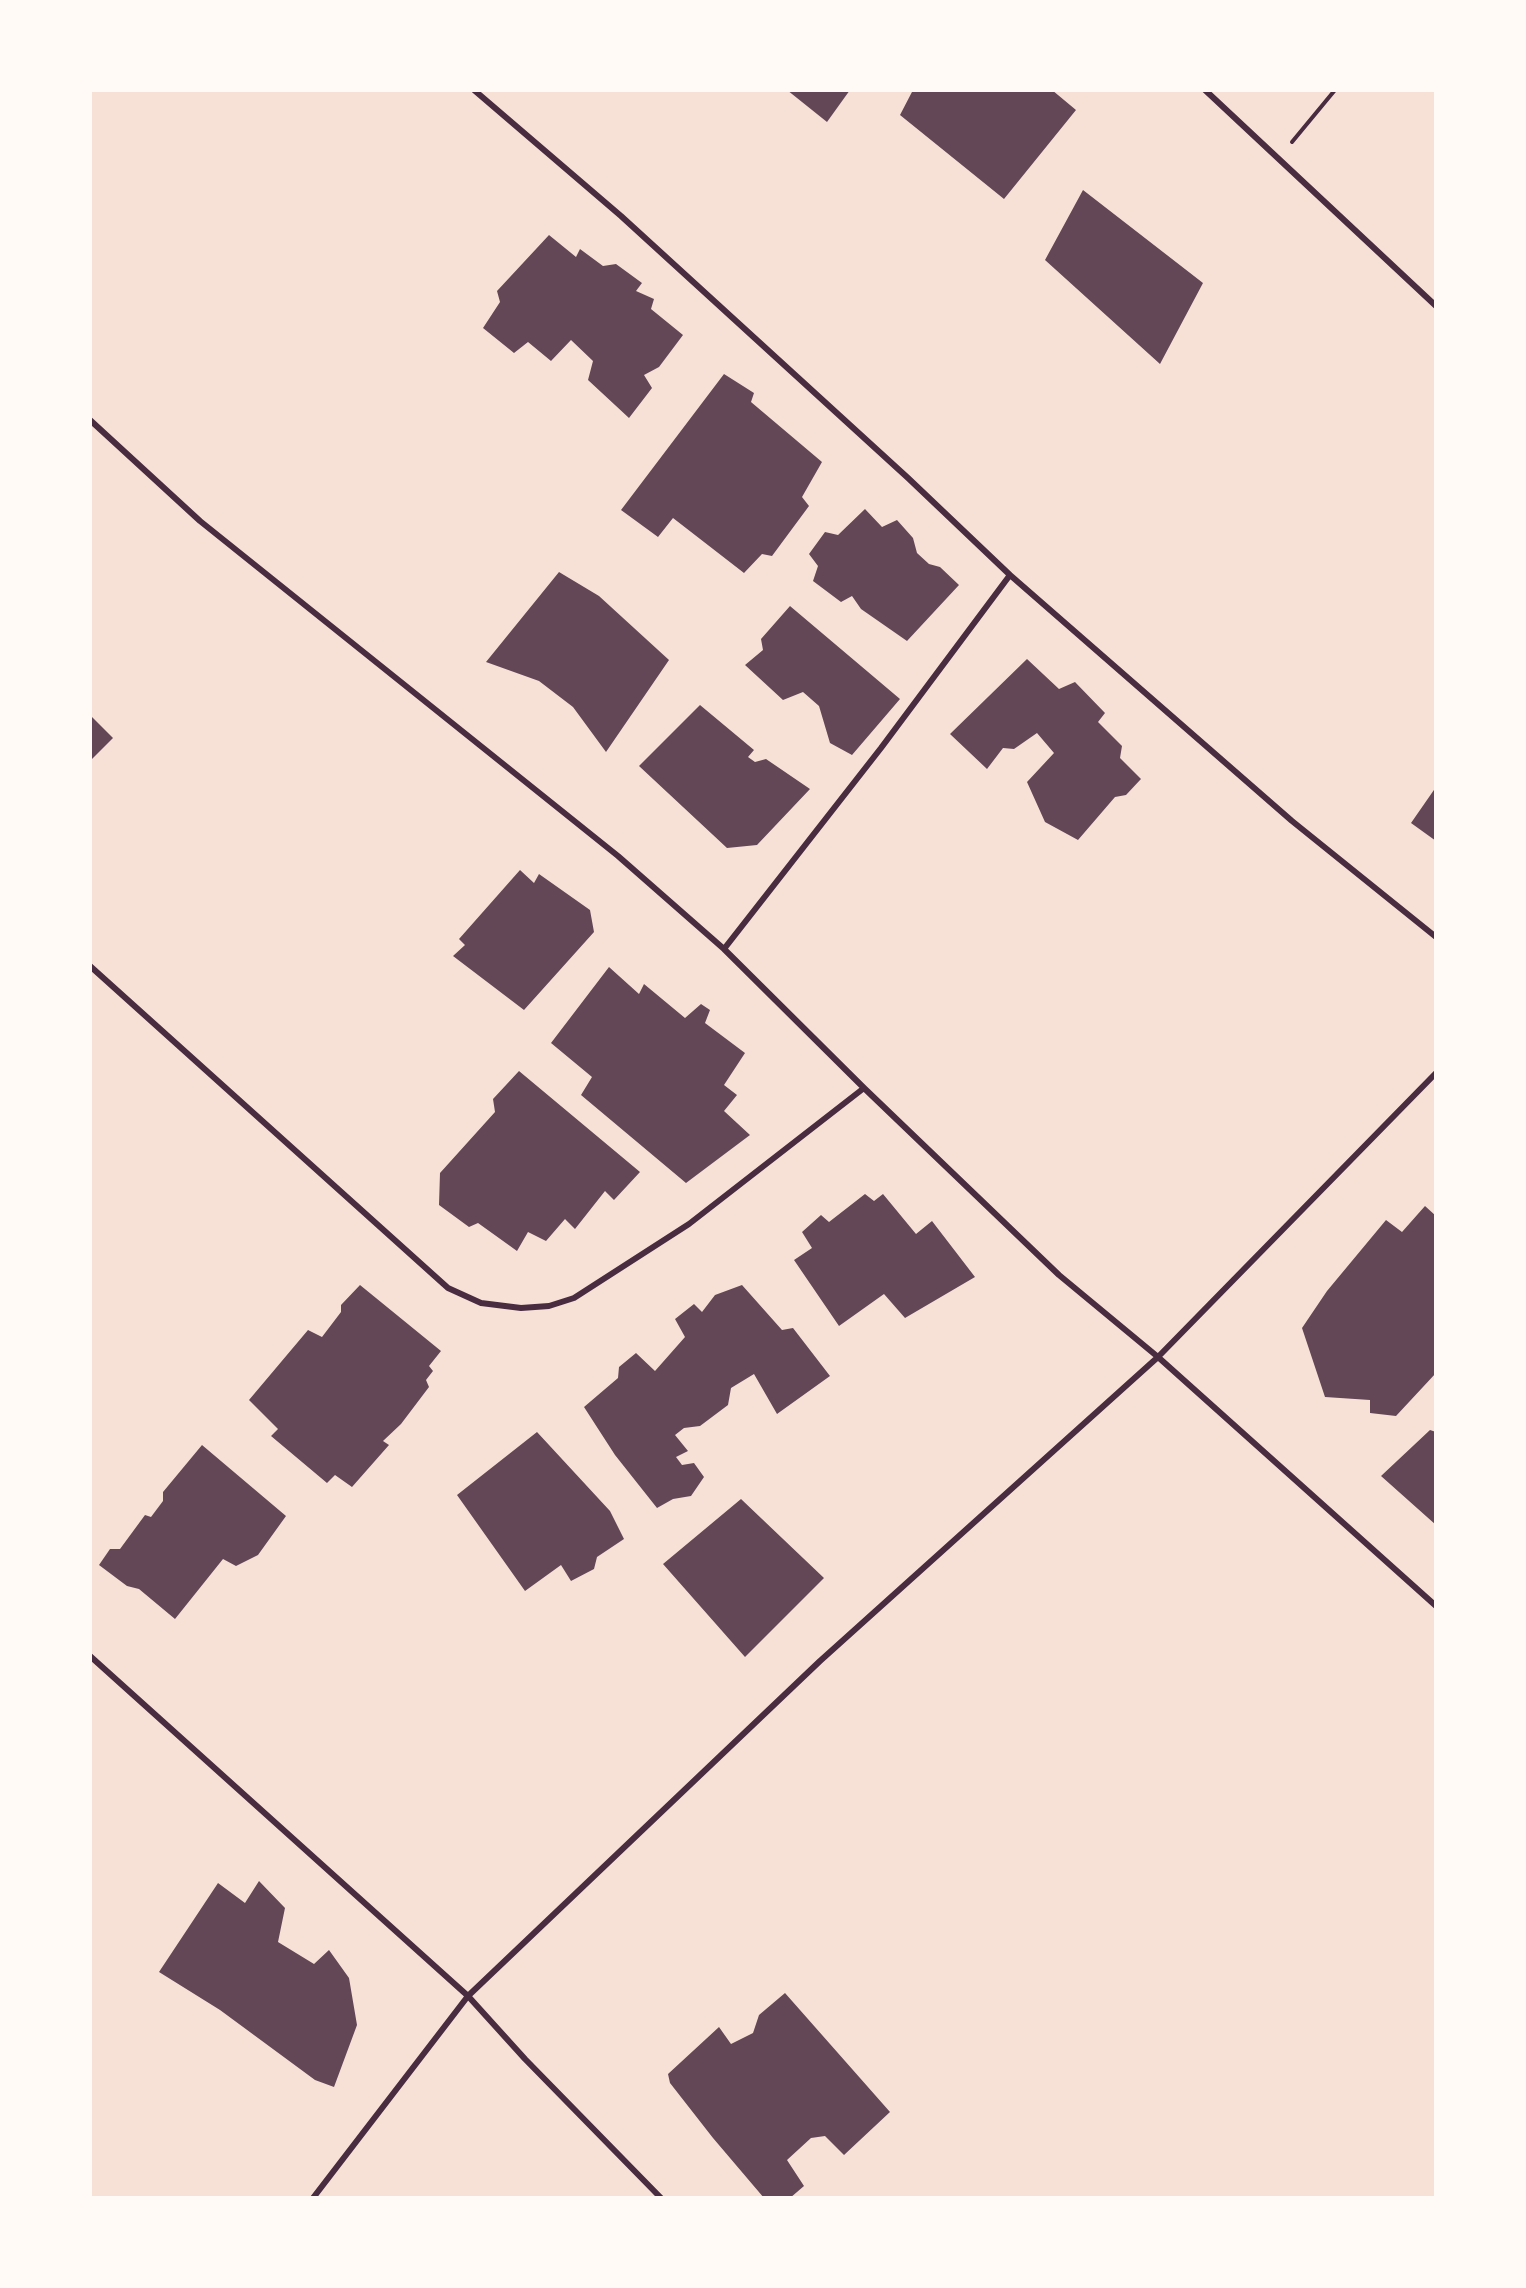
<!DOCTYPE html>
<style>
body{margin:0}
#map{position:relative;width:1526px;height:2288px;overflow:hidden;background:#f7e1d7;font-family:"DM Sans",sans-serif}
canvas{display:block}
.frame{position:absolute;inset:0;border:92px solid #fffaf5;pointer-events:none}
</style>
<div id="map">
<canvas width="1526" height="2288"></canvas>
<div class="frame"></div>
</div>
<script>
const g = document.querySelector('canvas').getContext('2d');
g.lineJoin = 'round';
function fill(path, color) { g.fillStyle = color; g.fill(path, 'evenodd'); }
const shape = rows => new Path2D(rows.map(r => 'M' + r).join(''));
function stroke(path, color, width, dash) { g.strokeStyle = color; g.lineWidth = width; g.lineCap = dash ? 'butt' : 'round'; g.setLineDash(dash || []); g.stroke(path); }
fill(shape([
 [787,90,850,90,827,122],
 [913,90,1052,90,1076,110,1004,199,900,115],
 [1083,190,1203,283,1160,364,1045,260],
 [549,235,576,257,580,249,603,266,616,264,642,283,636,291,654,299,651,309,683,335,659,367,644,375,652,388,629,418,588,380,593,361,571,340,551,361,528,342,514,353,483,328,500,302,497,291],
 [724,374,754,393,751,402,822,462,802,497,809,506,772,556,762,554,744,573,673,518,658,537,621,510],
 [865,509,882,527,897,520,913,538,917,553,929,564,940,567,959,585,907,641,861,609,852,596,841,602,813,581,818,566,809,554,825,532,838,535],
 [559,572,599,596,669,660,606,752,573,707,539,681,486,662],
 [790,606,900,699,852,755,830,743,819,706,803,692,783,700,745,665,763,650,761,639],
 [1027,659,1059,689,1075,682,1105,713,1098,722,1122,746,1120,758,1141,779,1126,795,1115,797,1078,840,1045,822,1027,782,1054,753,1037,733,1014,749,1003,748,987,769,950,734],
 [700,705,754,750,748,757,755,762,766,759,810,789,757,845,727,848,639,766],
 [90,715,113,738,90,761],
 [1436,787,1436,841,1411,823],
 [520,870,534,883,539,874,590,910,594,932,524,1010,453,956,465,945,459,939],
 [609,967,639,994,644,984,685,1018,701,1004,710,1010,705,1023,745,1053,724,1085,737,1095,724,1111,750,1135,686,1183,581,1095,592,1077,551,1043],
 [519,1071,640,1172,614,1200,605,1191,575,1229,565,1219,546,1241,528,1232,517,1251,478,1223,469,1227,439,1205,440,1173,495,1112,493,1099],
 [865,1194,874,1201,883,1194,916,1234,932,1221,975,1277,905,1318,884,1294,839,1326,794,1260,812,1248,802,1232,821,1215,829,1222],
 [1425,1206,1436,1216,1436,1373,1396,1416,1370,1413,1370,1400,1325,1397,1302,1328,1327,1291,1386,1220,1402,1232],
 [360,1285,441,1351,429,1366,433,1371,426,1380,429,1387,401,1424,383,1441,389,1445,352,1487,335,1475,327,1483,271,1436,278,1429,249,1400,308,1330,322,1337,341,1312,341,1305],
 [742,1285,782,1330,793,1328,830,1376,777,1414,754,1374,731,1388,728,1405,700,1426,684,1428,675,1435,688,1451,676,1457,682,1465,694,1463,704,1477,691,1496,673,1499,657,1508,615,1455,584,1407,618,1378,619,1367,636,1353,655,1371,685,1337,675,1319,694,1304,702,1312,715,1295],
 [1430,1430,1436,1432,1436,1525,1381,1476],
 [537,1432,610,1511,624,1539,597,1557,594,1569,571,1581,561,1565,525,1591,457,1495],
 [202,1445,286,1516,258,1555,236,1566,223,1559,175,1619,139,1589,127,1586,99,1565,110,1549,120,1549,145,1515,151,1517,163,1501,163,1492],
 [741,1499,824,1578,745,1657,663,1564],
 [259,1881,285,1908,278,1942,314,1964,329,1950,349,1978,357,2025,334,2087,315,2080,220,2010,159,1972,218,1883,245,1903],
 [785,1993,890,2112,844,2155,825,2136,811,2138,787,2160,804,2186,790,2198,764,2198,713,2138,670,2083,668,2074,719,2027,731,2044,753,2033,759,2015]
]), '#644757');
stroke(shape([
 [1292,142,1335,90]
]), '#4a2c40', 4);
stroke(shape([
 [474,90,621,216,908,478,1010,575,1292,821,1436,937],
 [1205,90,1436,306],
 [90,420,200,521,618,856,724,949,864,1088,1059,1275,1158,1357,1436,1606],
 [724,949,881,748,1010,575],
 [90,966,448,1288,481,1303,521,1308,549,1306,574,1298,689,1224,864,1088],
 [90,1656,468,1996,525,2059,661,2198],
 [313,2198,468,1996,820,1661,1158,1357,1436,1073]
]), '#4a2c40', 6);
</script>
